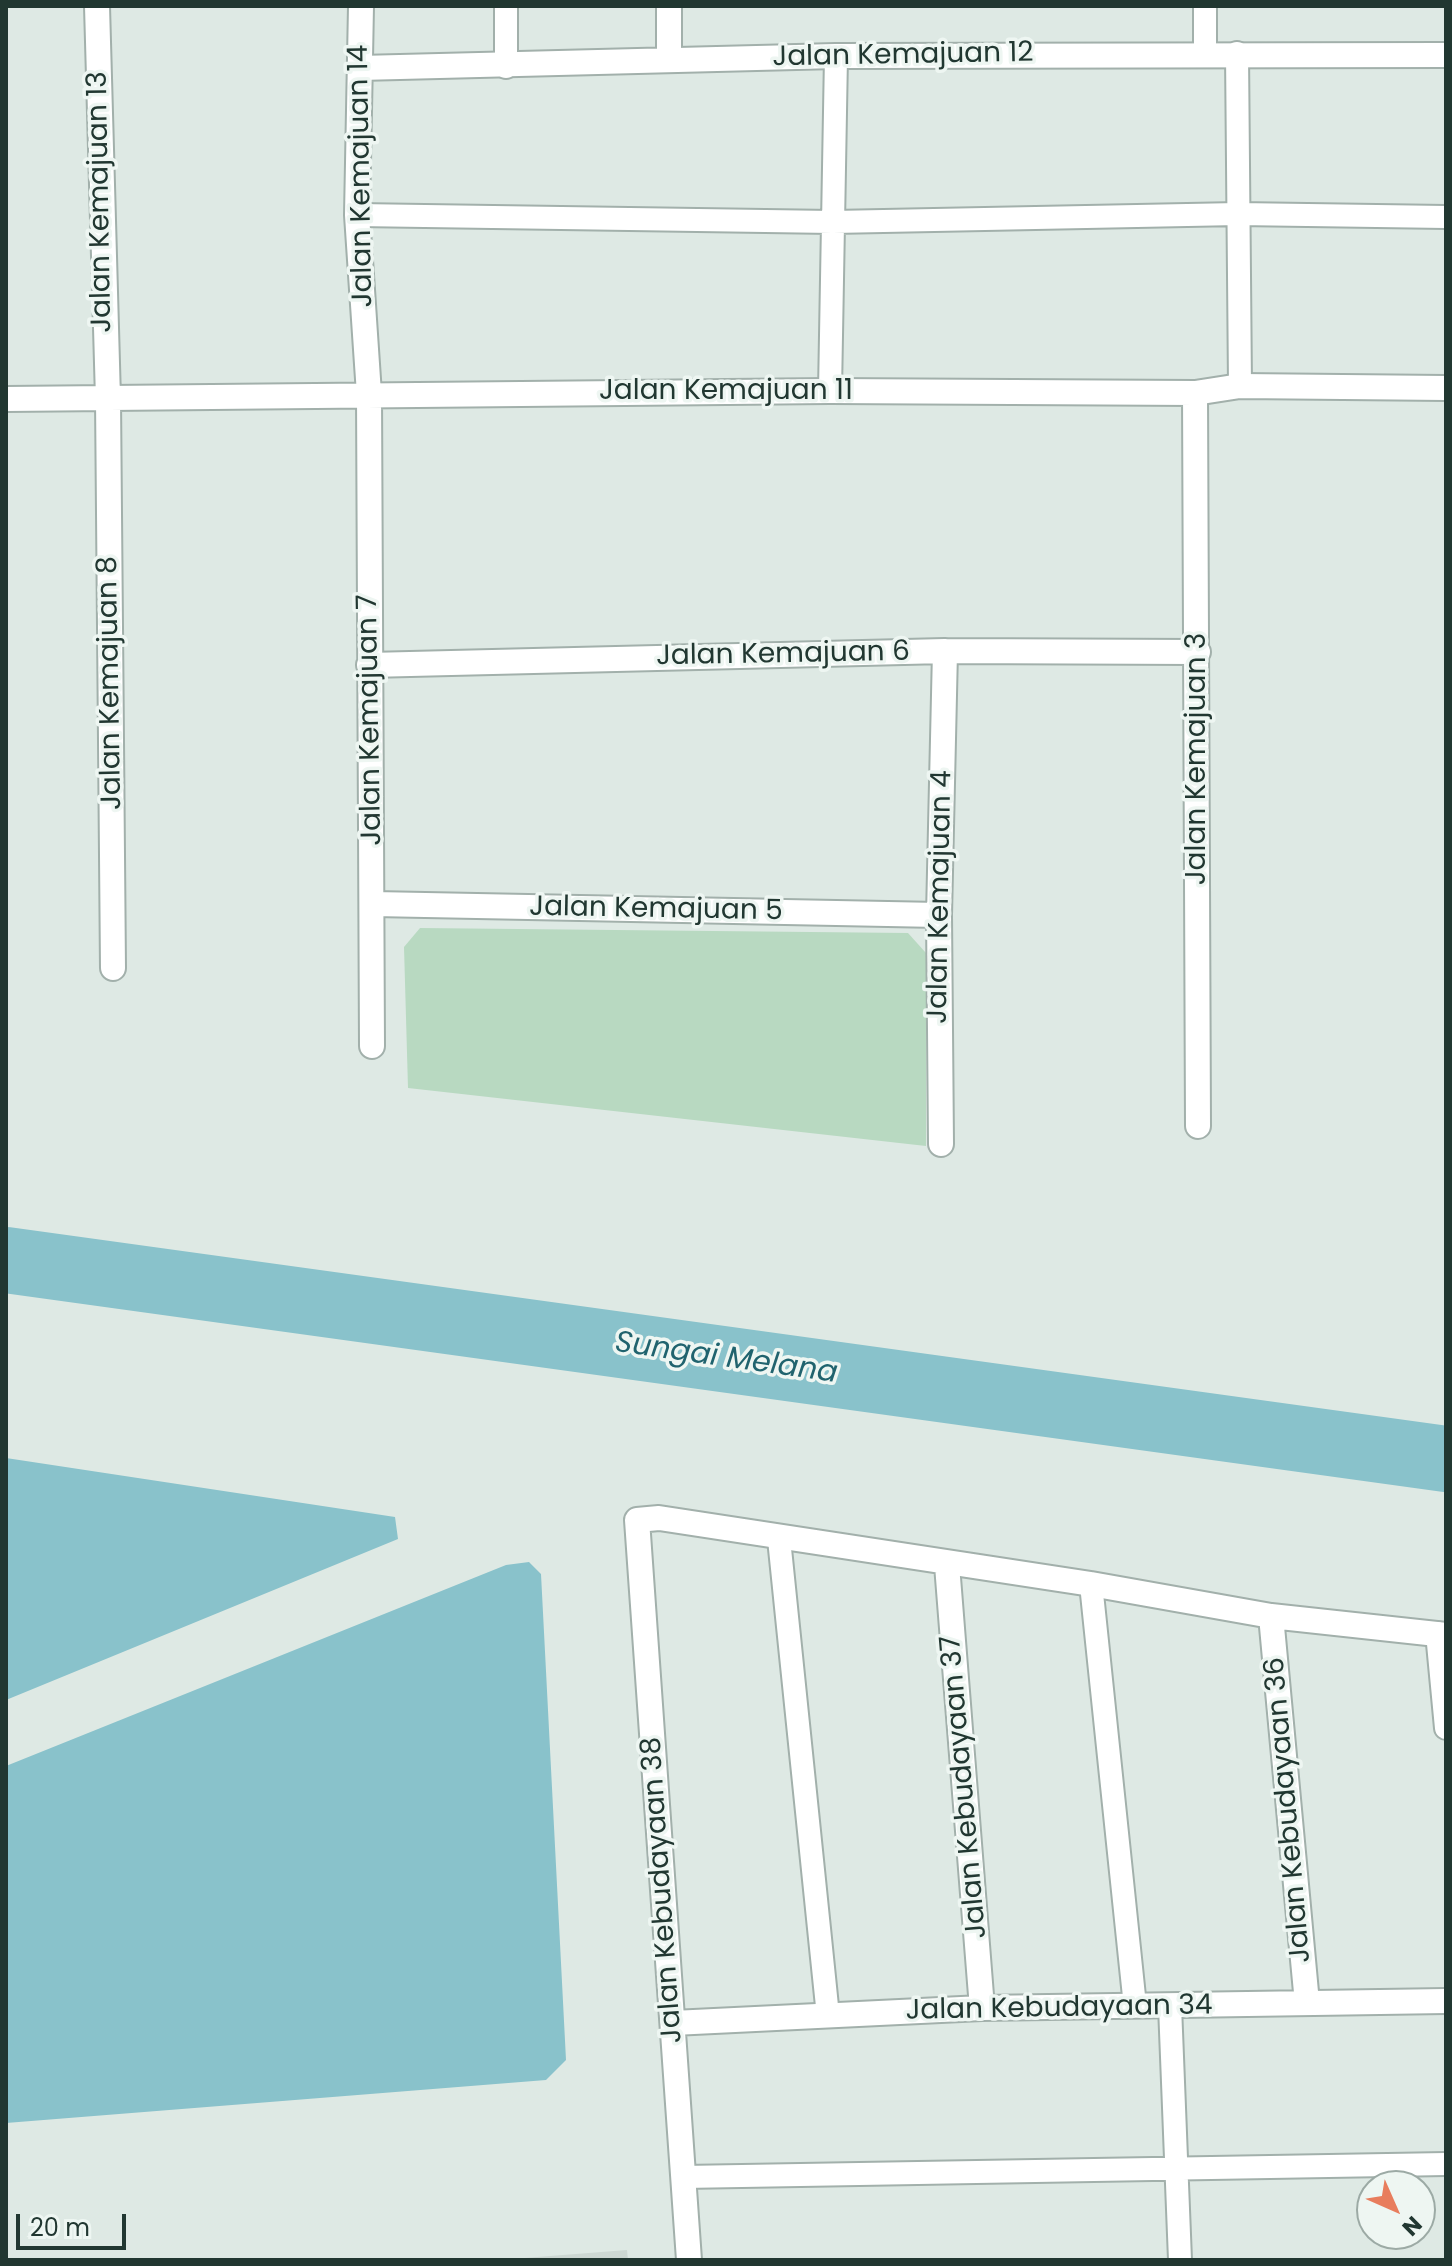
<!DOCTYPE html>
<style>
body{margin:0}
#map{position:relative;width:1452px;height:2266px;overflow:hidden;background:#dee9e4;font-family:Poppins,sans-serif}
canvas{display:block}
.frame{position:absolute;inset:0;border:8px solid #213731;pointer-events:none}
.north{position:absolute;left:1356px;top:2170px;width:80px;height:80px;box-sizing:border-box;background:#eef6f2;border:2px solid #9caaa5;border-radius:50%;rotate:135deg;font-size:22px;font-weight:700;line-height:32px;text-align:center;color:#213731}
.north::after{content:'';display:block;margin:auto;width:28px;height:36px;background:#e87d5d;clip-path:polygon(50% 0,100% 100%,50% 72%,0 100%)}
.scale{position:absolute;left:16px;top:2214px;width:110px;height:36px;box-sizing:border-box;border:4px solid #213731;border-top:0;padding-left:10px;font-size:24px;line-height:28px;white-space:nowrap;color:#213731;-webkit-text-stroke:6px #eef6f2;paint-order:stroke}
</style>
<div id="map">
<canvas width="1452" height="2266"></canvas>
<div class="frame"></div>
<div class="north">N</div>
<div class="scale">20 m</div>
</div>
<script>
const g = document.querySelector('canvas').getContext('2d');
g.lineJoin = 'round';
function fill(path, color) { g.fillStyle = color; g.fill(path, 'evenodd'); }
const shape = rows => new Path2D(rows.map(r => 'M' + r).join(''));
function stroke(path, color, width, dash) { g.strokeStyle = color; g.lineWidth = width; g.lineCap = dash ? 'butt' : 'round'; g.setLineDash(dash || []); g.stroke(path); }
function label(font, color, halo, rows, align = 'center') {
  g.font = font + ' Poppins,sans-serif'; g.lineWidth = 7; g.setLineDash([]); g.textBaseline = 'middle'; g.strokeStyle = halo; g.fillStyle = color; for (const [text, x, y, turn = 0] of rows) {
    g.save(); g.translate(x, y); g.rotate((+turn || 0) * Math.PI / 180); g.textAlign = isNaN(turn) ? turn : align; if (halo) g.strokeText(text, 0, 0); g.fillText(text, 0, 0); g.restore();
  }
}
fill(shape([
 [627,2250,628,2260,499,2260]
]), '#cdd8d3');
fill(shape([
 [420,928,908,933,926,953,926,1146,408,1088,404,947]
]), '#b8d9c1');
fill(shape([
 [6,1458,395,1517,398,1539,6,1700],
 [529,1562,541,1574,566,2060,546,2080,6,2123,6,1766,506,1565]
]), '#89c2cb');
stroke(shape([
 [6,1260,1446,1459]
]), '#89c2cb', 66);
const service = shape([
 [506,6,506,67],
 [1205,6,1205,54],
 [1237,53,1240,386],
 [357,215,833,222,1238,214,1446,217],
 [830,391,836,56],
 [779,1539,828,2016],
 [1091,1584,1135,2006],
 [1437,1633,1446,1728],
 [1170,2006,1180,2260],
 [683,2177,1446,2164]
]);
const minor = shape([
 [97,6,108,399,113,968],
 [361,6,357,215,369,394,372,1046],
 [669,6,669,60],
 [360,68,836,56,1446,55],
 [1195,393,1198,1126],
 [6,399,830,391,1195,393,1240,386,1446,388],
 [369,665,945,651,1198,652],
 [374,904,939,915],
 [941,1144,939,915,945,651],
 [947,1565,982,2008],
 [1271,1616,1307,2003],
 [673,2023,982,2008,1446,2001],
 [689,2260,637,1520,659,1518,1091,1584,1271,1616,1446,1635]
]);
stroke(service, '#a2b0ab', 26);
stroke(minor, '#a2b0ab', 28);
stroke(service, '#fff', 22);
stroke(minor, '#fff', 24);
label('28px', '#213731', '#eef6f2', [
 ["Jalan Kemajuan 12",903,56,-1],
 ["Jalan Kemajuan 14",362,176,-91],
 ["Jalan Kemajuan 13",101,202,-91],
 ["Jalan Kemajuan 11",726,392],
 ["Jalan Kemajuan 6",783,655,-1],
 ["Jalan Kemajuan 8",111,683,-91],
 ["Jalan Kemajuan 7",371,720,-91],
 ["Jalan Kemajuan 3",1198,759,-90],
 ["Jalan Kemajuan 4",941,897,-89],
 ["Jalan Kemajuan 5",656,910,1],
 ["Jalan Kebudayaan 37",965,1787,-95],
 ["Jalan Kebudayaan 36",1289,1810,-95],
 ["Jalan Kebudayaan 38",663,1890,-94],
 ["Jalan Kebudayaan 34",1059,2009,-1]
]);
label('italic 30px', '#20636e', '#eef6f2', [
 ["Sungai Melana",726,1359,8]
]);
</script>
